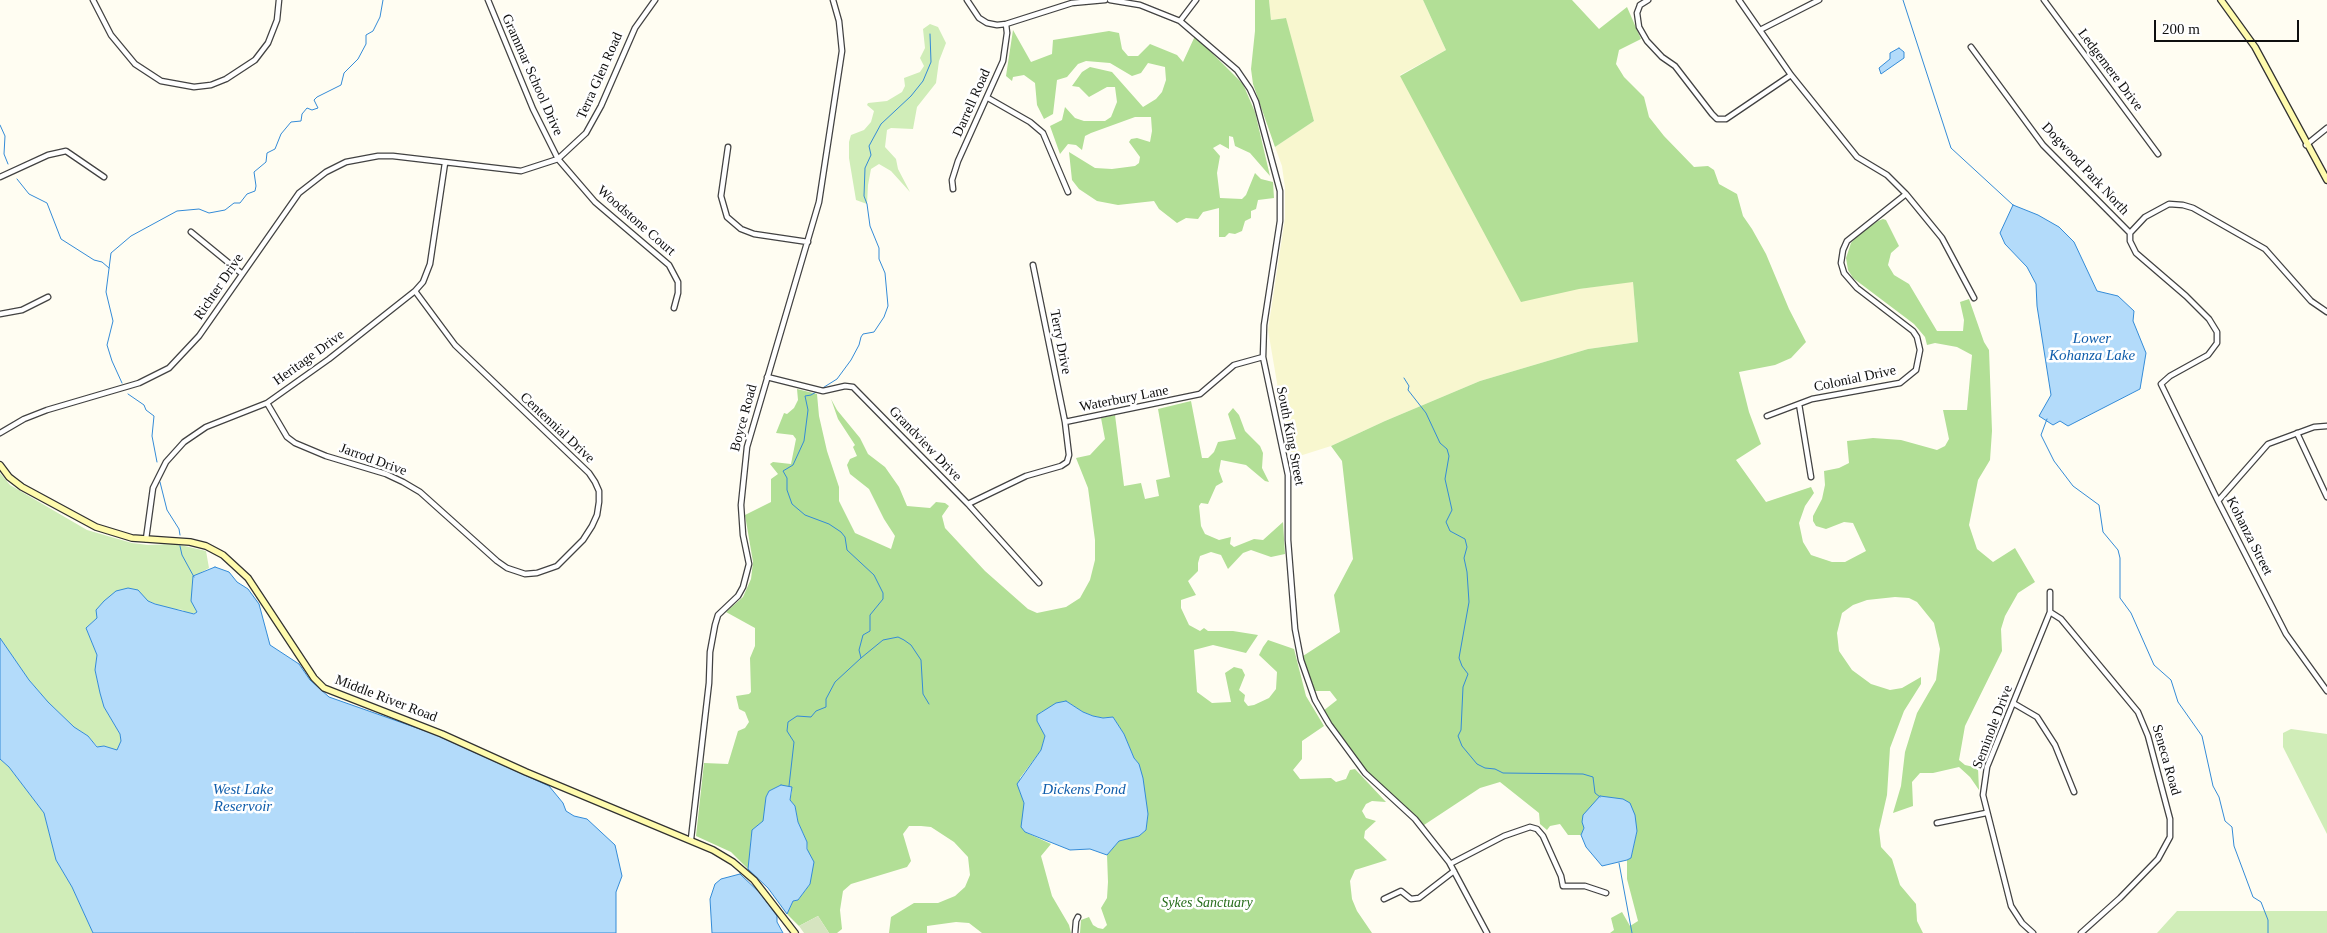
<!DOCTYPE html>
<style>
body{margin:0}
#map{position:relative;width:2327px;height:933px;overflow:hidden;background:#fffdf2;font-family:"Times New Roman",serif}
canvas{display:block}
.scale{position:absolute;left:2154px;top:20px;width:145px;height:22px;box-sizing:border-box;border:2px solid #0f0f0f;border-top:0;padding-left:6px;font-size:15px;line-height:18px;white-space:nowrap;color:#0f0f0f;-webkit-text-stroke:4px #fff;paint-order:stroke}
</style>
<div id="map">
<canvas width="2327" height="933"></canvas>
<div class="scale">200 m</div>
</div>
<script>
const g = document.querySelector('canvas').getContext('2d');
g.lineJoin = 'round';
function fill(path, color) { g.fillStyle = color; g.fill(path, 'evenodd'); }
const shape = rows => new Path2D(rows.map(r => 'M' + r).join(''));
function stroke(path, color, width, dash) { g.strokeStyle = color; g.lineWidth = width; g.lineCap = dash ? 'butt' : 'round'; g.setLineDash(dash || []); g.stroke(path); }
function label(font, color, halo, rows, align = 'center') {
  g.font = font + ' "Times New Roman",serif'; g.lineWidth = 5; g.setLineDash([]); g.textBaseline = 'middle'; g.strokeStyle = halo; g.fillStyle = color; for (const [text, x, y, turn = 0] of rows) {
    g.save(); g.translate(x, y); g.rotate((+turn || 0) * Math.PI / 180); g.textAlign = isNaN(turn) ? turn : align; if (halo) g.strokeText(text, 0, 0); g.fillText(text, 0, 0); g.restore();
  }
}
fill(shape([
 [1269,0,1423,0,1446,50,1400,75,1402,79,1579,289,1633,281,1638,342,1588,349,1480,381,1385,421,1331,446,1290,459,1268,330,1285,218,1285,188,1282,166,1275,147,1314,121,1285,18,1271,20]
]), '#f8f7cf');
fill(shape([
 [930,24,938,27,946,43,939,61,936,83,917,107,913,129,891,128,887,130,885,147,896,159,898,169,910,192,891,171,879,164,871,169,868,185,867,204,856,200,849,158,849,142,851,135,864,130,871,122,874,111,867,105,868,103,887,101,902,92,905,86,904,78,920,72,924,66,920,58,925,48,923,29],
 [0,473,10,485,87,530,132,543,148,545,176,544,206,551,209,568,200,573,192,584,192,601,197,613,185,613,183,610,167,608,148,601,97,613,97,618,86,628,97,655,95,670,100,693,104,707,120,734,121,741,117,751,105,746,98,747,88,736,74,727,48,702,29,680,0,638],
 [2291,729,2327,734,2327,834,2283,747,2283,733],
 [0,759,9,767,44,813,56,860,72,887,93,933,0,933],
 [2177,911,2327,911,2327,933,2157,933]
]), '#d0edb8');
fill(shape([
 [1255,0,1269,0,1271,20,1286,18,1314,121,1275,147,1253,84,1251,69,1255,31],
 [1423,0,1572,0,1599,29,1627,7,1641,39,1619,50,1616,64,1624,77,1644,97,1649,117,1664,136,1694,167,1708,166,1714,170,1719,184,1737,194,1743,216,1752,229,1766,254,1789,309,1806,342,1791,358,1775,365,1739,372,1749,412,1761,444,1736,460,1766,502,1811,487,1814,493,1805,506,1799,523,1803,542,1811,555,1832,562,1845,562,1866,551,1853,523,1844,522,1826,529,1816,526,1813,521,1813,516,1822,499,1825,485,1824,471,1839,468,1849,463,1847,441,1873,438,1901,440,1937,450,1945,446,1949,439,1943,410,1967,410,1972,355,1957,347,1935,343,1927,345,1925,337,1914,324,1853,278,1848,270,1846,258,1851,243,1859,234,1878,221,1883,219,1886,220,1899,246,1891,253,1888,265,1894,275,1909,284,1937,331,1963,331,1964,320,1960,302,1969,299,1984,342,1989,350,1992,431,1990,460,1978,480,1969,525,1977,549,1993,562,2015,548,2035,582,2018,593,2005,616,2001,629,2002,651,1965,726,1959,760,1965,765,1978,768,1979,790,1970,777,1959,767,1933,773,1920,773,1912,782,1913,806,1893,813,1901,786,1905,752,1917,713,1936,680,1940,649,1934,623,1917,602,1909,598,1895,597,1867,600,1853,605,1842,613,1837,633,1839,651,1852,670,1871,684,1890,690,1902,688,1921,677,1921,684,1904,711,1890,748,1887,795,1879,830,1881,847,1892,859,1900,885,1916,904,1917,921,1923,933,1610,933,1614,930,1611,918,1622,912,1630,926,1638,921,1627,879,1627,860,1631,858,1637,831,1584,828,1581,835,1568,835,1560,824,1550,826,1547,830,1540,824,1539,813,1500,782,1480,788,1424,825,1366,770,1323,711,1337,700,1330,691,1314,691,1303,656,1340,632,1334,595,1353,559,1342,461,1331,446,1385,421,1480,381,1588,349,1638,342,1633,282,1579,289,1521,302,1400,76,1446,50],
 [1013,30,1031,62,1052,54,1053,40,1109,31,1119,33,1122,49,1128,56,1138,56,1150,44,1177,55,1183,62,1195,36,1243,84,1255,112,1270,176,1250,153,1235,146,1233,137,1229,136,1229,149,1220,144,1213,148,1220,156,1217,173,1220,198,1242,199,1246,195,1255,173,1261,179,1273,182,1274,198,1258,200,1256,209,1251,211,1251,218,1245,221,1242,231,1235,234,1229,233,1225,237,1219,237,1219,208,1203,212,1198,219,1186,218,1177,223,1159,209,1154,201,1118,205,1097,201,1079,189,1072,180,1069,152,1095,168,1112,169,1135,166,1139,163,1140,157,1129,142,1131,139,1137,138,1150,142,1152,131,1151,117,1135,117,1091,133,1085,136,1082,150,1076,145,1068,144,1060,154,1050,126,1062,120,1065,107,1075,118,1084,121,1105,121,1111,117,1117,102,1115,87,1107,87,1089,97,1079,87,1072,86,1082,72,1090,67,1112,72,1143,107,1156,99,1162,92,1166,80,1165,67,1148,63,1141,73,1132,76,1110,63,1086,61,1078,64,1067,77,1057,80,1053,114,1044,119,1037,105,1035,83,1024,75,1013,77,1012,81,1006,76],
 [797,389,817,394,819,416,827,451,839,487,839,501,855,533,891,549,895,536,884,519,869,489,850,474,847,465,850,459,857,456,853,447,855,445,838,419,831,399,837,410,860,438,868,454,885,467,899,487,907,506,930,508,936,502,945,503,949,506,942,516,945,528,985,571,1028,609,1037,613,1066,607,1080,598,1090,580,1095,560,1095,540,1088,488,1076,458,1090,455,1105,439,1101,418,1115,415,1124,486,1141,483,1145,499,1159,496,1156,480,1170,477,1158,409,1191,401,1202,458,1208,458,1214,452,1218,442,1236,439,1228,414,1233,408,1239,415,1245,431,1260,446,1263,453,1262,468,1269,482,1265,481,1246,465,1221,460,1219,471,1223,482,1216,486,1208,504,1201,503,1199,506,1201,526,1205,534,1219,540,1231,537,1230,544,1234,547,1254,539,1263,540,1283,522,1285,554,1271,557,1251,550,1243,553,1228,569,1221,555,1211,552,1200,556,1198,563,1198,571,1188,581,1196,595,1181,600,1181,608,1189,625,1200,631,1204,628,1208,631,1233,631,1258,635,1246,653,1213,645,1194,650,1197,692,1212,703,1231,702,1225,673,1234,667,1242,669,1245,675,1239,690,1245,695,1244,701,1248,706,1254,705,1269,698,1276,689,1277,672,1259,655,1263,647,1268,640,1294,649,1306,696,1324,726,1302,741,1302,759,1293,770,1300,779,1331,778,1336,782,1346,779,1350,770,1355,769,1386,802,1372,801,1366,804,1362,811,1366,818,1376,821,1365,831,1364,838,1387,860,1355,870,1350,881,1352,899,1357,911,1372,933,1080,933,1081,920,1089,917,1093,925,1098,928,1103,929,1107,925,1101,908,1107,898,1108,882,1107,855,1119,841,1139,836,1146,830,1148,814,1139,764,1134,758,1124,734,1113,717,1103,718,1093,716,1083,712,1066,701,1041,712,1037,721,1045,736,1041,750,1020,778,1019,789,1024,803,1025,832,1051,844,1041,856,1052,896,1069,925,1071,933,982,933,969,923,956,922,927,926,927,933,889,933,891,917,914,903,938,903,955,896,965,887,970,875,968,857,954,842,931,827,921,826,909,826,903,834,911,861,907,867,851,884,843,891,840,910,842,929,837,933,829,933,818,916,799,926,787,914,793,901,798,900,810,884,807,842,798,822,795,806,790,800,792,791,781,785,769,791,766,797,764,821,756,827,751,835,750,864,748,869,731,852,696,836,704,763,728,764,738,731,745,728,749,722,745,712,739,709,736,696,749,694,751,692,750,658,755,646,755,628,726,612,743,597,751,579,753,562,745,515,771,502,771,479,778,474,770,464,773,462,791,464,796,439,793,435,776,433,784,413,787,414,794,408,798,400]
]), '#b2df96');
fill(shape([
 [818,916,829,933,804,933,799,926]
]), '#d6e4c0');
const water = shape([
 [1899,48,1904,52,1904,58,1881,74,1879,68,1890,59,1890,53,1899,48],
 [2013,205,2038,215,2059,227,2074,242,2097,291,2118,296,2134,311,2133,321,2146,353,2140,389,2068,426,2060,421,2053,425,2039,416,2051,395,2037,306,2036,284,2027,267,2005,244,2000,233,2013,205],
 [215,567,229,572,237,582,248,589,259,604,270,645,299,664,310,680,329,697,434,734,549,786,563,803,566,811,574,816,587,819,615,845,622,876,616,892,616,933,93,933,72,887,56,860,44,813,9,767,0,759,0,638,29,680,48,702,74,727,88,736,97,747,104,746,117,750,121,741,120,734,104,707,100,693,95,670,97,655,86,628,97,618,96,610,104,601,116,591,128,588,138,590,148,601,155,604,194,614,197,612,191,601,193,576,215,567],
 [1066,701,1083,712,1093,716,1103,718,1113,717,1124,734,1134,758,1139,764,1143,778,1148,814,1146,830,1139,836,1119,841,1107,855,1090,849,1070,850,1025,832,1021,827,1024,803,1017,784,1041,750,1045,736,1037,721,1037,715,1056,703,1066,701],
 [781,785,792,787,790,800,795,806,798,822,807,842,807,849,814,862,810,884,798,900,793,901,787,914,768,888,748,869,752,830,763,821,766,797,769,791,781,785],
 [1600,796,1623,799,1630,803,1635,815,1637,831,1631,858,1627,860,1602,866,1586,847,1581,835,1584,828,1582,822,1583,815,1600,796],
 [740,874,760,893,777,916,777,922,783,933,712,933,710,899,715,884,721,879,740,874]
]);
fill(water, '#b3dbfa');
stroke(water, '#348bd7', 1);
stroke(shape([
 [1903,0,1951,148,2013,205],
 [0,125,5,136,4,154,8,164],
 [17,179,29,194,47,203,61,239,94,260,102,262,109,268],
 [1404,378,1409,386,1408,390,1426,413,1440,443,1447,449,1449,456,1445,479,1452,510,1446,522,1450,531,1465,539,1467,547,1464,558,1467,572,1469,602,1459,658,1462,666,1468,674,1463,687,1461,730,1458,736,1462,746,1477,764,1485,768,1495,769,1503,773,1583,774,1593,777,1595,793,1600,797],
 [122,383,112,361,107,345,113,321,106,292,111,253,131,236,177,211,199,209,209,213,225,210,234,203,240,203,247,194,255,191,256,186,254,172,266,162,267,153,275,149,281,134,291,122,301,121,302,114,307,108,312,110,318,108,314,100,317,97,341,85,344,73,358,59,366,44,366,35,373,31,380,17,383,0],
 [821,389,837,379,851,360,859,345,861,337,863,334,874,332,884,317,888,306,885,273,879,259,879,248,870,226,867,204,864,196,865,168,871,155,869,146,881,124,911,96,923,81,931,62,930,34],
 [128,394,144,405,146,410,154,416,152,436,157,462],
 [2047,419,2041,435,2054,461,2073,486,2099,505,2103,532,2118,550,2120,558,2120,598,2131,613,2154,665,2171,680,2178,702,2202,736,2213,786,2219,797,2225,821,2232,827,2234,846,2253,897,2261,902,2268,920,2268,933],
 [160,482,167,510,179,529,180,535],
 [180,546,182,555,194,577],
 [861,658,883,640,898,637,904,640,911,645,921,660,923,694,929,704],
 [789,786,794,742,787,731,788,722,797,716,811,717,816,711,826,707,826,699,835,682,861,658,859,650,863,635,870,631,870,615,883,599,883,593,874,575,847,550,845,537,841,532,829,524,805,515,792,504,787,490,787,478,783,471,793,465,804,441,808,410,805,396,811,395,818,391],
 [1619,863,1632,933]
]), '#348bd7', 1);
const minor = shape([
 [93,0,111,35,135,64,161,81,194,87,211,85,226,79,255,60,268,43,277,20,279,0],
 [488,0,533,109,558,159,595,202,669,265,678,282,678,293,674,308],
 [967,0,979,18,987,23,997,25,1006,24,1072,3,1105,0],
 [1110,0,1140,5,1180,21,1237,70,1250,89,1256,102,1280,191,1280,221,1264,325,1263,357,1288,475,1288,540,1295,629,1301,660,1315,700,1329,724,1365,773,1415,819,1449,862,1487,933],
 [1739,0,1791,75,1857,157,1887,175,1906,194,1942,238,1974,298],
 [2044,0,2158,154],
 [1640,5,1637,13,1639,27,1647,41,1662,57,1675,66,1712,114,1717,119,1726,119,1791,75],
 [1640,5,1648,0],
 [1180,21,1196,0],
 [1760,30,1819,0],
 [1971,47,2043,145,2130,233],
 [988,98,1030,122,1043,133,1068,192],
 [2306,145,2327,128],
 [728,147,721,196,727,217,741,229,754,234,808,242],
 [0,177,48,155,66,151,104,177],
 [953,189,952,180,958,161,1003,61,1007,33,1006,24],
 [191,232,241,273],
 [1033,265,1065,422],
 [2327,312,2311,301,2265,249,2193,208,2183,205,2169,204,2145,217,2130,233,2130,241,2136,253,2186,296,2209,319,2217,332,2217,343,2208,355,2170,376,2161,384,2218,501,2286,634,2327,691],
 [0,314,22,310,48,297],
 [767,377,823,391,845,386,853,387,968,504,1039,583],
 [267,403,287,437,295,443,326,456,386,474,403,482,420,492,497,561,507,568,525,574,537,573,557,566,583,540,592,526,597,515,599,502,599,491,595,482,589,473,455,345,415,291],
 [1799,404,1811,477],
 [1767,416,1812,399,1900,383,1916,370,1920,350,1917,337,1913,331,1857,288,1844,273,1841,263,1843,250,1847,241,1906,194],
 [0,433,24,419,47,410,139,383,169,368,199,336,299,193,326,172,346,162,378,156,393,156,521,171,558,159,586,133,601,106,635,28,655,0],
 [2297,433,2327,497],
 [2218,501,2268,444,2314,427,2327,426],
 [968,504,1026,476,1061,466,1067,462,1069,455,1065,422,1200,394,1234,365,1263,357],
 [146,539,153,488,166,462,184,442,206,427,267,403,329,359,415,291,423,282,430,264,445,163],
 [2050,592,2050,612,2061,619,2138,712,2148,736,2170,819,2170,837,2158,859,2120,898,2081,933],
 [2013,703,2037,717,2055,745,2074,792],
 [1937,823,1986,813],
 [691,839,709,683,710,652,715,625,718,615,738,596,743,587,749,564,743,535,741,505,747,447,819,202,842,51,839,21,833,0],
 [1450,864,1504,836,1530,827,1537,829,1543,836,1561,876,1563,886,1585,886,1606,893],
 [1384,899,1401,891,1411,899,1419,898,1454,871],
 [1075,933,1076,921,1078,917],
 [2033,933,2022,923,2011,906,1983,795,1987,767,2050,612]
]);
const secondary = shape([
 [2221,0,2255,47,2327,180],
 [0,465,9,477,22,487,96,527,132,538,190,542,206,546,223,555,248,578,314,678,324,688,442,734,526,772,713,850,733,862,754,880,795,933]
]);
stroke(minor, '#424242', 7);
stroke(secondary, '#313131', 8);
stroke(minor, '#fff', 4.5);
stroke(secondary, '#fffbad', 5.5);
label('14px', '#0f0f0f', '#fff', [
 ["Ledgemere Drive",2110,70,53],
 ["Grammar School Drive",532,75,66],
 ["Terra Glen Road",600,76,-66],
 ["Darrell Road",972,103,-66],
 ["Dogwood Park North",2085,169,47],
 ["Woodstone Court",636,221,41],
 ["Richter Drive",219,287,-56],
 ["Terry Drive",1060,342,79],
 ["Heritage Drive",309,358,-36],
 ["Colonial Drive",1855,379,-12],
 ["Waterbury Lane",1124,399,-11],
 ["Boyce Road",744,418,-75],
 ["Centennial Drive",557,428,43],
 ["South King Street",1290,436,79],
 ["Grandview Drive",925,444,46],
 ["Jarrod Drive",373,460,20],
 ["Kohanza Street",2249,536,63],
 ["Middle River Road",386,699,21],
 ["Seminole Drive",1993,727,-69],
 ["Seneca Road",2166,760,74]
]);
label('italic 14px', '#266d1a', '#fff', [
 ["Sykes Sanctuary",1207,903]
]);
label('italic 15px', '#0f5dab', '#fff', [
 ["Lower",2092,339],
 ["Kohanza Lake",2092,356],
 ["West Lake",243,790],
 ["Reservoir",243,807],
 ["Dickens Pond",1084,790]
]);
</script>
